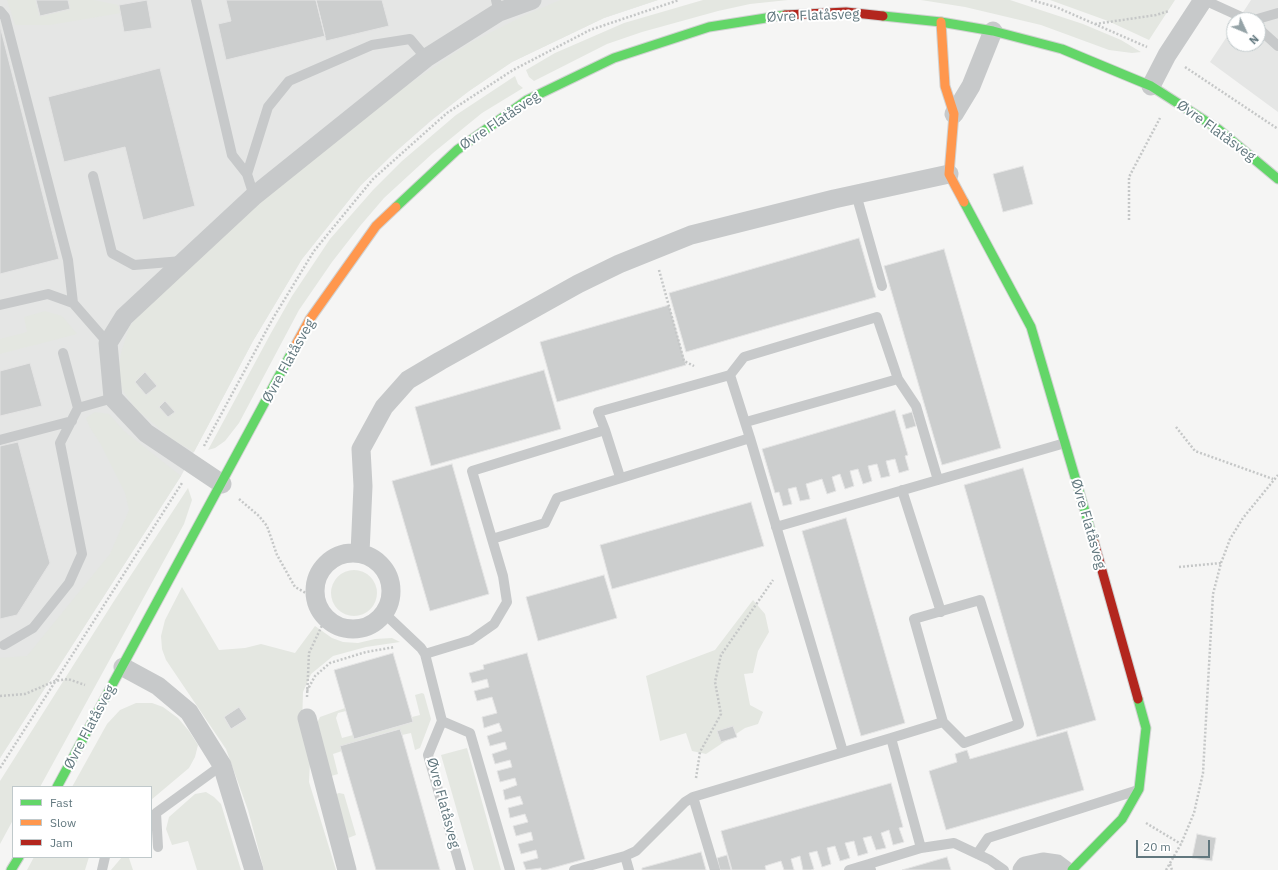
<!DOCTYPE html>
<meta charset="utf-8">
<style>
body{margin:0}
#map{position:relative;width:1278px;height:870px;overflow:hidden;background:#f5f5f4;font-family:"IBM Plex Sans",sans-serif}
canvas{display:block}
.legend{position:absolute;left:12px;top:786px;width:140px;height:72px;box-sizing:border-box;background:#fff;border:1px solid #c0c9cb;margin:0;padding:5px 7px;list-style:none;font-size:12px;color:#61777e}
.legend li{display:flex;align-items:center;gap:8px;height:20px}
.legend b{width:20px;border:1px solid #c0c9cb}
.north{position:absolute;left:1226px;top:12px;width:40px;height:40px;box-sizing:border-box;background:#fff;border:1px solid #c0c9cb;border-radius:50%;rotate:134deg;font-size:11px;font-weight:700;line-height:16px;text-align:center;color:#61777e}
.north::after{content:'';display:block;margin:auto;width:14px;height:18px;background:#95a3a7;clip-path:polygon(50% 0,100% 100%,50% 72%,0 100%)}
.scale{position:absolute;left:1136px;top:840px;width:74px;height:18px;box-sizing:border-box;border:2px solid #61777e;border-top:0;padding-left:5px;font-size:12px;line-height:14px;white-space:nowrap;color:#61777e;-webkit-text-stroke:3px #fff;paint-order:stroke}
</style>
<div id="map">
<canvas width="1278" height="870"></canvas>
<ul class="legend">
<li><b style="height:5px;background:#63d668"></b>Fast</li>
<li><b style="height:5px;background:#ff974d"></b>Slow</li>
<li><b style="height:5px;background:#b3261e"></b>Jam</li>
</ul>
<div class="north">N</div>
<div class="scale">20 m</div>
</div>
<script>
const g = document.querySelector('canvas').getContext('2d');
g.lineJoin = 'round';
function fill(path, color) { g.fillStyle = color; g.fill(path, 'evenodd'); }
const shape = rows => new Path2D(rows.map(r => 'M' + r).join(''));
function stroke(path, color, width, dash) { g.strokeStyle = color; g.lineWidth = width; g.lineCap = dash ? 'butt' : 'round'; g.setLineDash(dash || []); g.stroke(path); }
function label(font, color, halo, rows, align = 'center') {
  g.font = font + ' "IBM Plex Sans",sans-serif'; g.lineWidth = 4; g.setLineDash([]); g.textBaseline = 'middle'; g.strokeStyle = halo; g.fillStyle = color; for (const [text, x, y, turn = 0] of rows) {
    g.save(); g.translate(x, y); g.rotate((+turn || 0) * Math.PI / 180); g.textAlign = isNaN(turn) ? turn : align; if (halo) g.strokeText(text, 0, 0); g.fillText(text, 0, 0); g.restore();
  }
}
fill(shape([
 [0,0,658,0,604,18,512,62,469,91,432,120,393,154,361,185,302,259,253,341,181,476,0,758],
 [1251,0,1278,0,1278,112,1210,62,1234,26,1234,44,1258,44,1258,20,1238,20]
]), '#e5e6e5');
fill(shape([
 [7,0,94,0,119,5,121,13,50,25,15,25],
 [560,0,658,0,604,18,512,62,469,91,431,120,393,154,361,185,302,259,253,341,194,452,172,439,136,409,123,391,118,372,121,353,129,327,150,301,288,178,390,97,468,44,523,16],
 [703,0,788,0,750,4,718,11,642,32,607,44,534,81,529,77,526,70,555,53,624,23],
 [921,0,1010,0,1083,24,1121,40,1141,52,1132,53,1109,50,1041,25,965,7],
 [1050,0,1175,0,1149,40,1108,21],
 [515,76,518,84,523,88,482,113,433,153,384,198,360,226,332,262,299,310,239,423,225,441,215,448,208,450,271,333,292,296,330,239,373,190,402,161,456,115],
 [45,311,62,316,77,334,0,354,0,339,27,332,24,317],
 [95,412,109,414,124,431,181,476,0,758,0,658,27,656,110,554,129,510,125,493,100,443,89,426,86,418],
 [188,488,192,500,184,524,40,787,13,787,13,820,0,844,0,781,114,601],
 '331 593a23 23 0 1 1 46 0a23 23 0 1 1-46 0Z',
 [182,587,219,650,245,648,261,644,295,653,315,626,332,638,343,642,358,643,375,639,392,638,400,642,366,647,333,656,311,674,303,692,302,727,310,762,309,782,336,870,264,870,248,810,226,749,166,660,162,649,161,636,165,620],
 [239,707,247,719,231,729,224,717],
 [753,600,765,614,769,632,758,651,753,673,744,674,750,705,763,712,758,724,745,728,706,754,692,751,686,733,660,741,646,676,715,650],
 [422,693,424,694,431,719,420,748,415,750,411,733,402,735,399,729,341,746,342,751,333,754,338,774,328,777,317,723,320,717,345,708,346,711,338,713,336,718,342,738,353,735,354,739,413,722,412,717,420,715,415,695],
 [136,703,152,703,163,707,178,718,189,731,198,745,195,757,189,768,151,800,151,787,72,787,107,724,120,710],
 [467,748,501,870,474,870,441,755],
 [206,792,214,797,221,804,241,870,197,870,188,841,172,845,166,829,169,817,195,794],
 [339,793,344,794,356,835,348,838,334,795],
 [34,857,89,857,85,870,27,870],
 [122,857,133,857,129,858,133,870,111,870]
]), '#e4e7e1');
const building = shape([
 [36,0,68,0,70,9,40,16,36,0],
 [147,0,152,28,124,32,119,5,147,0],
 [226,0,316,0,325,36,226,60,218,24,231,21,226,0],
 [316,0,382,0,389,26,326,41,316,0],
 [0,26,59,259,0,274,0,26],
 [160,68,195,206,143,220,125,147,64,162,48,97,160,68],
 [1023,166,1033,204,1003,212,993,174,1023,166],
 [859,238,876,297,686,352,669,293,859,238],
 [944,249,1001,448,942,465,884,266,944,249],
 [669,305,686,365,557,402,540,342,669,305],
 [30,363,42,406,0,416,0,371,30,363],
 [544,370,561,429,431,466,415,407,544,370],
 [145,372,157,386,146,395,135,382,145,372],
 [165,401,175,412,168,417,159,407,165,401],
 [895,410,908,455,905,456,909,470,899,473,895,459,886,461,890,476,881,478,877,464,868,466,872,481,863,484,858,469,850,471,854,486,845,489,840,474,832,477,836,491,827,494,822,479,806,484,810,499,800,501,796,487,788,489,792,504,783,506,779,492,775,493,762,449,895,410],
 [912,412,916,426,906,429,902,415,912,412],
 [18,442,50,563,17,615,0,619,0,446,18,442],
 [452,464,489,594,430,611,392,481,452,464],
 [1023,468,1096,720,1037,737,964,485,1023,468],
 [751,502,764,546,612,589,600,545,751,502],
 [846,518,905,723,861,736,802,531,846,518],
 [604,575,617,618,538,641,526,597,604,575],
 [393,653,413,722,354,739,334,670,393,653],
 [527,653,585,859,545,870,541,870,541,868,526,870,523,862,538,858,536,850,521,854,518,844,533,840,531,832,516,836,513,826,528,822,525,814,510,818,508,808,523,804,520,796,505,800,503,790,517,785,515,778,500,782,497,771,512,767,510,760,495,764,492,754,507,749,505,742,490,746,487,736,502,731,499,723,484,728,482,717,497,713,492,697,477,701,474,691,489,687,487,679,472,683,469,673,484,669,483,665,527,653],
 [239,707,247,719,231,729,224,717,239,707],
 [733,726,737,737,721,742,717,731,733,726],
 [400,729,402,735,440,870,376,870,370,849,340,746,400,729],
 [1067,731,1084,790,946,830,929,771,957,762,955,754,967,750,970,759,1067,731],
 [891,783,903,827,899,828,904,842,893,845,889,830,881,833,886,848,876,850,871,836,863,838,868,853,858,856,854,841,845,843,850,858,840,861,835,846,827,848,831,864,822,867,817,851,809,853,814,869,811,870,803,870,800,856,791,859,794,870,784,870,781,861,765,866,766,870,732,870,721,831,891,783],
 [1197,834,1216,838,1212,861,1192,858,1197,834],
 [701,852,706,870,642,870,642,868,701,852],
 [727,855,731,870,720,870,717,858,727,855],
 [947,857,951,870,902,870,947,857]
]);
fill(building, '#cccece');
stroke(building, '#e4e4e4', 1);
const fast = shape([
 [883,16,941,22,993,31,1062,49,1151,86,1218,129,1278,179],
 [964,202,1031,327,1094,542],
 [396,207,457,150,527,100,614,58,709,27,785,15],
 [57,787,293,350],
 [11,870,19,857],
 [1072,870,1122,819,1139,789,1146,728,1138,699]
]);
const slow = shape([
 [941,22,945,86,954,114,949,174,964,202],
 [293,350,310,319,376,226,396,207]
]);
const jam = shape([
 [785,15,846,12,883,16],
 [1094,542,1138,699]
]);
stroke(fast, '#d1d2d2', 11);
stroke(slow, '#d1d2d2', 11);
stroke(jam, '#d1d2d2', 11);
stroke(shape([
 [1031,0,1056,7,1147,47],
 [1095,24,1156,15,1169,11],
 [1185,67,1278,129],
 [1129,220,1129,177,1160,118],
 [659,270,684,361,694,366],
 [1176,427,1195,451,1273,479],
 [204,446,272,320,314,251,373,179,447,113,513,70,590,30,679,0],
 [239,499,259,516,267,526,277,555,295,587,315,598],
 [1179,567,1221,563],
 [307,691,315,676,330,663,366,652,395,647],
 [0,696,25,694,55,681,68,679,85,685],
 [307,697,309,653,326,617],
 [0,768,182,483],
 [696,778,700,752,721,714,715,682,721,655,773,580],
 [1146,823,1181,844],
 [1170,864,1172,870],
 [1166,870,1181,844,1194,813,1203,773,1213,594,1221,563,1230,539,1243,518,1278,475]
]), '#c5c7c7', 2.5, [2, 2]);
stroke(shape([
 [196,0,232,155,247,174,254,196],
 [496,0,499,12],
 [1204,0,1248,20],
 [0,11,5,17,68,260,73,303],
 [1254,20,1278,13],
 [1258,28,1278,46],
 [247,174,268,107,289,81,372,45,410,39,426,58],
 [93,176,112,253,134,265,182,261],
 [856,194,882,286],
 [0,305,48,294,73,303,108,343],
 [63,353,78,408],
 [730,375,744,357,877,317,898,379,746,422],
 [898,379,916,406,938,480],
 [605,430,620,477],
 [750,438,843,752],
 [0,440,72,421],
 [902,490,941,612],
 [776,527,1065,443],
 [384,613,421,648,425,654,442,721,428,755,461,870],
 [4,645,33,628,69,583,82,554,60,443,78,408,113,398],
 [425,654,471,640,494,624,507,602,503,576,492,539,472,471,605,430,598,412,730,375,750,438,557,498,545,523,492,539],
 [442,721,470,733,510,870],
 [891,738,943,722,964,743,1019,724,980,600,914,619,943,722],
 [693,797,715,870],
 [158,847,156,813,222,765],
 [977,854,988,838,1135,791],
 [869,864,921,848,954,843,990,860,1004,870],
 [102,870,105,857],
 [574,870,625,856],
 [629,870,625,856,636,851,685,802,693,797,891,738,921,848],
 [849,870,869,864,871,870]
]), '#c7c9ca', 10);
stroke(shape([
 [1151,86,1167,55,1203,0],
 [954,114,971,86,993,31],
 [222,484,146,433,113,398,108,343,124,317,254,196,426,58,499,12,532,0],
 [360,553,363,486,361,449,384,407,408,380,440,361,578,284,619,264,691,235,834,199,949,174],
 '315 591a38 38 0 1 1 76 0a38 38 0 1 1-76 0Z',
 [123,667,158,686,189,712,222,765,254,870],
 [307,718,347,870],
 [1022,870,1025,866,1043,862,1057,864,1065,870]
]), '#c7c9ca', 19);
stroke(fast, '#63d668', 9);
stroke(slow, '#ff974d', 9);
stroke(jam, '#b3261e', 9);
label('14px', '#61777e', '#fff', [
 ["Øvre Flatåsveg",813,16,-2],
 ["Øvre Flatåsveg",500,121,-34],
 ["Øvre Flatåsveg",1216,131,36],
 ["Øvre Flatåsveg",289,361,-61],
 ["Øvre Flatåsveg",1088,524,74],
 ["Øvre Flatåsveg",90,727,-62],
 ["Øvre Flatåsveg",443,803,75]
]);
</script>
